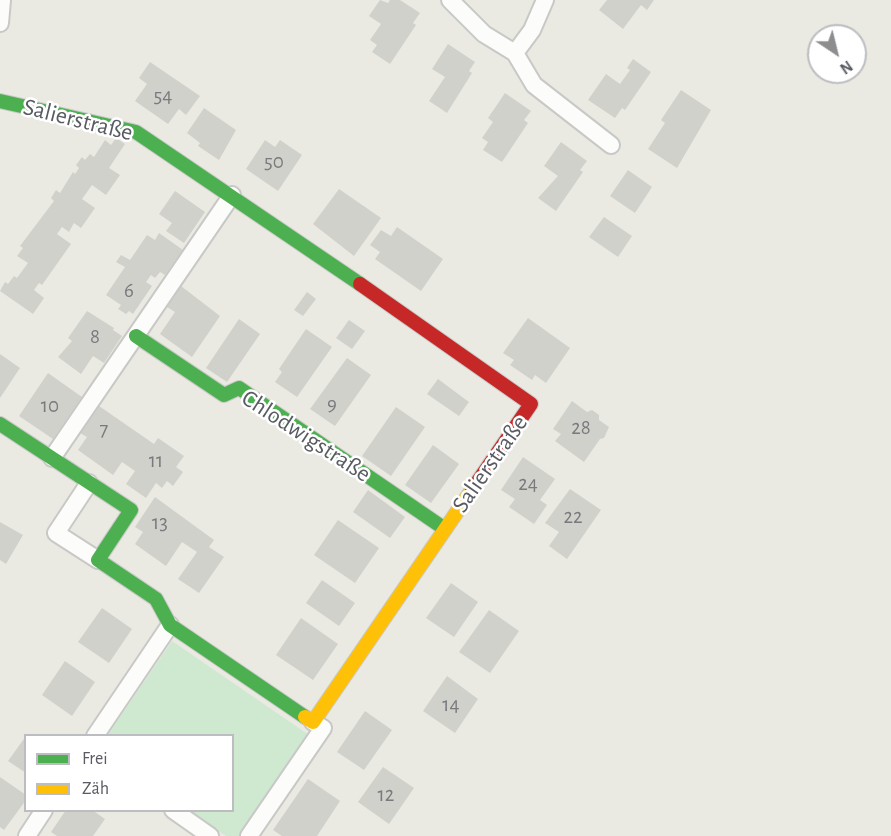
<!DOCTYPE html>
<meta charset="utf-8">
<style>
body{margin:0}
#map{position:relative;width:891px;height:836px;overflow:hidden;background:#eaeae2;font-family:"Alegreya Sans",sans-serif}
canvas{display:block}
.legend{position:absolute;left:24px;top:734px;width:210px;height:78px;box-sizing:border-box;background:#fff;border:2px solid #bcbdc0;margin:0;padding:8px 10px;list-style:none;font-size:18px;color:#585b62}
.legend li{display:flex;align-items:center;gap:12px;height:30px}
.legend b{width:30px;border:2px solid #bcbdc0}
.north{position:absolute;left:807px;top:24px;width:60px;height:60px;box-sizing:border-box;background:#fff;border:2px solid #bcbdc0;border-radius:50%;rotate:145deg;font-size:16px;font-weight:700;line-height:24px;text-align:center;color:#585b62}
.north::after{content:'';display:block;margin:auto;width:21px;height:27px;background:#8b8d8f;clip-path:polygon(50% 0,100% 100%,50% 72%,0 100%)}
</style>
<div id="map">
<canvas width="891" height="836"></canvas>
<ul class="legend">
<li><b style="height:8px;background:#4caf50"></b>Frei</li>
<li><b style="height:8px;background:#ffc107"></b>Zäh</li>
</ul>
<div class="north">N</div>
</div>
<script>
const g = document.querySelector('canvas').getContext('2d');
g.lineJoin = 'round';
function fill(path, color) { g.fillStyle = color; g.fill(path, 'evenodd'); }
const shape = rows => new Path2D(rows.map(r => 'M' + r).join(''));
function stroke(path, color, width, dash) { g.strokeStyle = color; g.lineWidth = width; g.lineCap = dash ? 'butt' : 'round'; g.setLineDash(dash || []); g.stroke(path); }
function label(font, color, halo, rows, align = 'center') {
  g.font = font + ' "Alegreya Sans",sans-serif'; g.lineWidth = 5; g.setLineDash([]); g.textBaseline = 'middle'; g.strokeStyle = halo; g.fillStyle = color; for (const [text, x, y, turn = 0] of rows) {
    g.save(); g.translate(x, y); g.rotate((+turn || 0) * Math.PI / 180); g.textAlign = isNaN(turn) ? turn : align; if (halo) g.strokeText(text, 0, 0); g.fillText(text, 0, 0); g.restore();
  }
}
fill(shape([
 [172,641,309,735,239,836,226,836,188,811,232,810,232,736,107,736]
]), '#cee9d0');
fill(shape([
 [380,0,388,3,390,0,400,0,420,13,413,23,416,25,390,64,372,52,377,45,370,40,381,24,369,16],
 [607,0,654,0,647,10,641,5,623,29,599,10],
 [448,44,475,62,469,71,472,73,447,113,429,101,445,77,432,69],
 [633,59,651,72,625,110,622,108,615,118,588,100,606,74,620,84,630,70,627,68],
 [150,62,200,96,186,115,179,109,168,124,135,101,147,84,139,78],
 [681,90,711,110,677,168,648,149,665,123,661,120],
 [505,93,531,111,524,120,528,123,502,162,483,150,488,142,482,138,493,122,488,118],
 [204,108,236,130,219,160,198,146,200,143,187,133],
 [116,138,125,144,109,168,120,175,106,195,92,185,82,199,95,208,81,228,74,223,69,232,62,227,57,234,71,244,42,285,39,283,34,290,44,298,33,314,0,291,5,282,8,284,14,276,17,278,28,263,17,256,23,248,20,246,54,201,51,198,56,190,60,193,73,172,75,174,79,168,76,165,82,157,85,160,90,154,94,157,105,140,111,145],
 [265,140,275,147,280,140,302,155,278,191,246,169],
 [561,142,587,161,580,170,583,172,556,211,538,198,558,176,544,166],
 [628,170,652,187,635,213,610,196],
 [339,189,381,218,354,256,313,224],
 [175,191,205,212,184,243,166,231,172,223,159,214],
 [604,217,632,236,618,257,589,237],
 [397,227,443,259,421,291,375,259,380,252,370,245,381,230,391,236],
 [159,233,183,250,165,275,160,272,155,278,151,275,146,282,152,286,133,314,129,311,126,314,118,309,121,305,106,295,125,267,116,262,121,255,130,260,147,235,155,240],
 [181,286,220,316,192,357,160,334,175,312,167,307],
 [307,292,316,299,303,316,294,310],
 [87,311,114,328,113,330,122,336,104,363,93,356,81,374,58,357,72,341,68,338],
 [528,318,570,348,546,383,535,375,532,380,510,365,514,360,503,353],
 [239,319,260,334,227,382,206,368],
 [349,320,365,331,352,349,336,338],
 [306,329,332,347,297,397,275,382,282,372,279,369],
 [0,354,20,368,0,398],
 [347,358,371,375,335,426,310,409],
 [48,373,82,397,53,439,19,416],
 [438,379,469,402,459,416,427,394],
 [572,401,587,412,592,410,599,415,599,420,609,427,604,438,600,439,584,462,555,441,561,434,553,429],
 [99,406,154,444,158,438,184,456,176,467,183,472,173,486,167,481,162,488,156,483,146,498,126,484,135,471,122,462,113,475,78,450,87,437,80,433],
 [396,407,425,427,391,476,362,456],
 [433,445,459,464,431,503,405,485],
 [523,457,555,479,540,500,547,505,534,524,509,507,515,499,501,490],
 [570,489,601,510,567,559,549,546,559,532,545,523],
 [368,490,405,517,390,538,353,512],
 [155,497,214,540,209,547,224,557,199,593,178,579,197,552,182,542,166,566,135,544,143,532,135,527],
 [338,520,379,548,355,583,314,555],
 [0,522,23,535,6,564,0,560],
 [322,580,355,603,339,626,306,603],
 [451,583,478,602,454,637,426,618],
 [102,608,132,629,109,663,78,642],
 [489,610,519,631,490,673,459,652],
 [301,618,338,644,313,680,276,655],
 [65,661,95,682,72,716,42,695],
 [447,676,478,699,455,733,423,711],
 [365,711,392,730,364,770,337,752],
 [26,736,26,773,8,761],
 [383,767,414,788,389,824,358,802],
 [0,777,26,795,26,800,4,830,0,827],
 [308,779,340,801,317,836,282,836,273,830],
 [66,810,92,810,105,819,93,836,57,836,51,832]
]), '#d1d1cc');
const street = shape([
 [450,0,484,34,515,53,534,85,611,145],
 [0,23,2,0],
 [515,53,532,30,545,0],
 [52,458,232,195],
 [89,483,56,533,98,560],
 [95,736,170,625],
 [173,810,210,836],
 [27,836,44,810],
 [249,836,323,728,313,722]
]);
const fast = shape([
 [0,101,136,132,360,284],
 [136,336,224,395,239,388,445,529],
 [0,424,131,510,98,560,156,599,170,625,305,717]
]);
const slow = shape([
 [305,717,313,722,472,490]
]);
const jam = shape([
 [360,284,531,404,472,490]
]);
stroke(street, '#c8c9c7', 20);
stroke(fast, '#c9c9c8', 16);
stroke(slow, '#c9c9c8', 16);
stroke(jam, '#c9c9c8', 16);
stroke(street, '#fcfcfb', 16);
stroke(fast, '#4caf50', 14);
stroke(slow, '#ffc107', 14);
stroke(jam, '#c62828', 14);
label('21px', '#787a7e', null, [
 ["54",163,96],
 ["50",274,162],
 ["6",129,291],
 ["8",95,337],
 ["9",332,404],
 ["10",50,406],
 ["28",581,428],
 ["7",104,430],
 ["11",156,461],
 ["24",528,484],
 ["22",573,517],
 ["13",160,523],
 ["14",451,705],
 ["12",386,795]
]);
label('24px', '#585b62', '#fff', [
 ["Salierstraße",78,120,14],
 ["Chlodwigstraße",306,436,33],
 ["Salierstraße",490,464,-55]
]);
</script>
